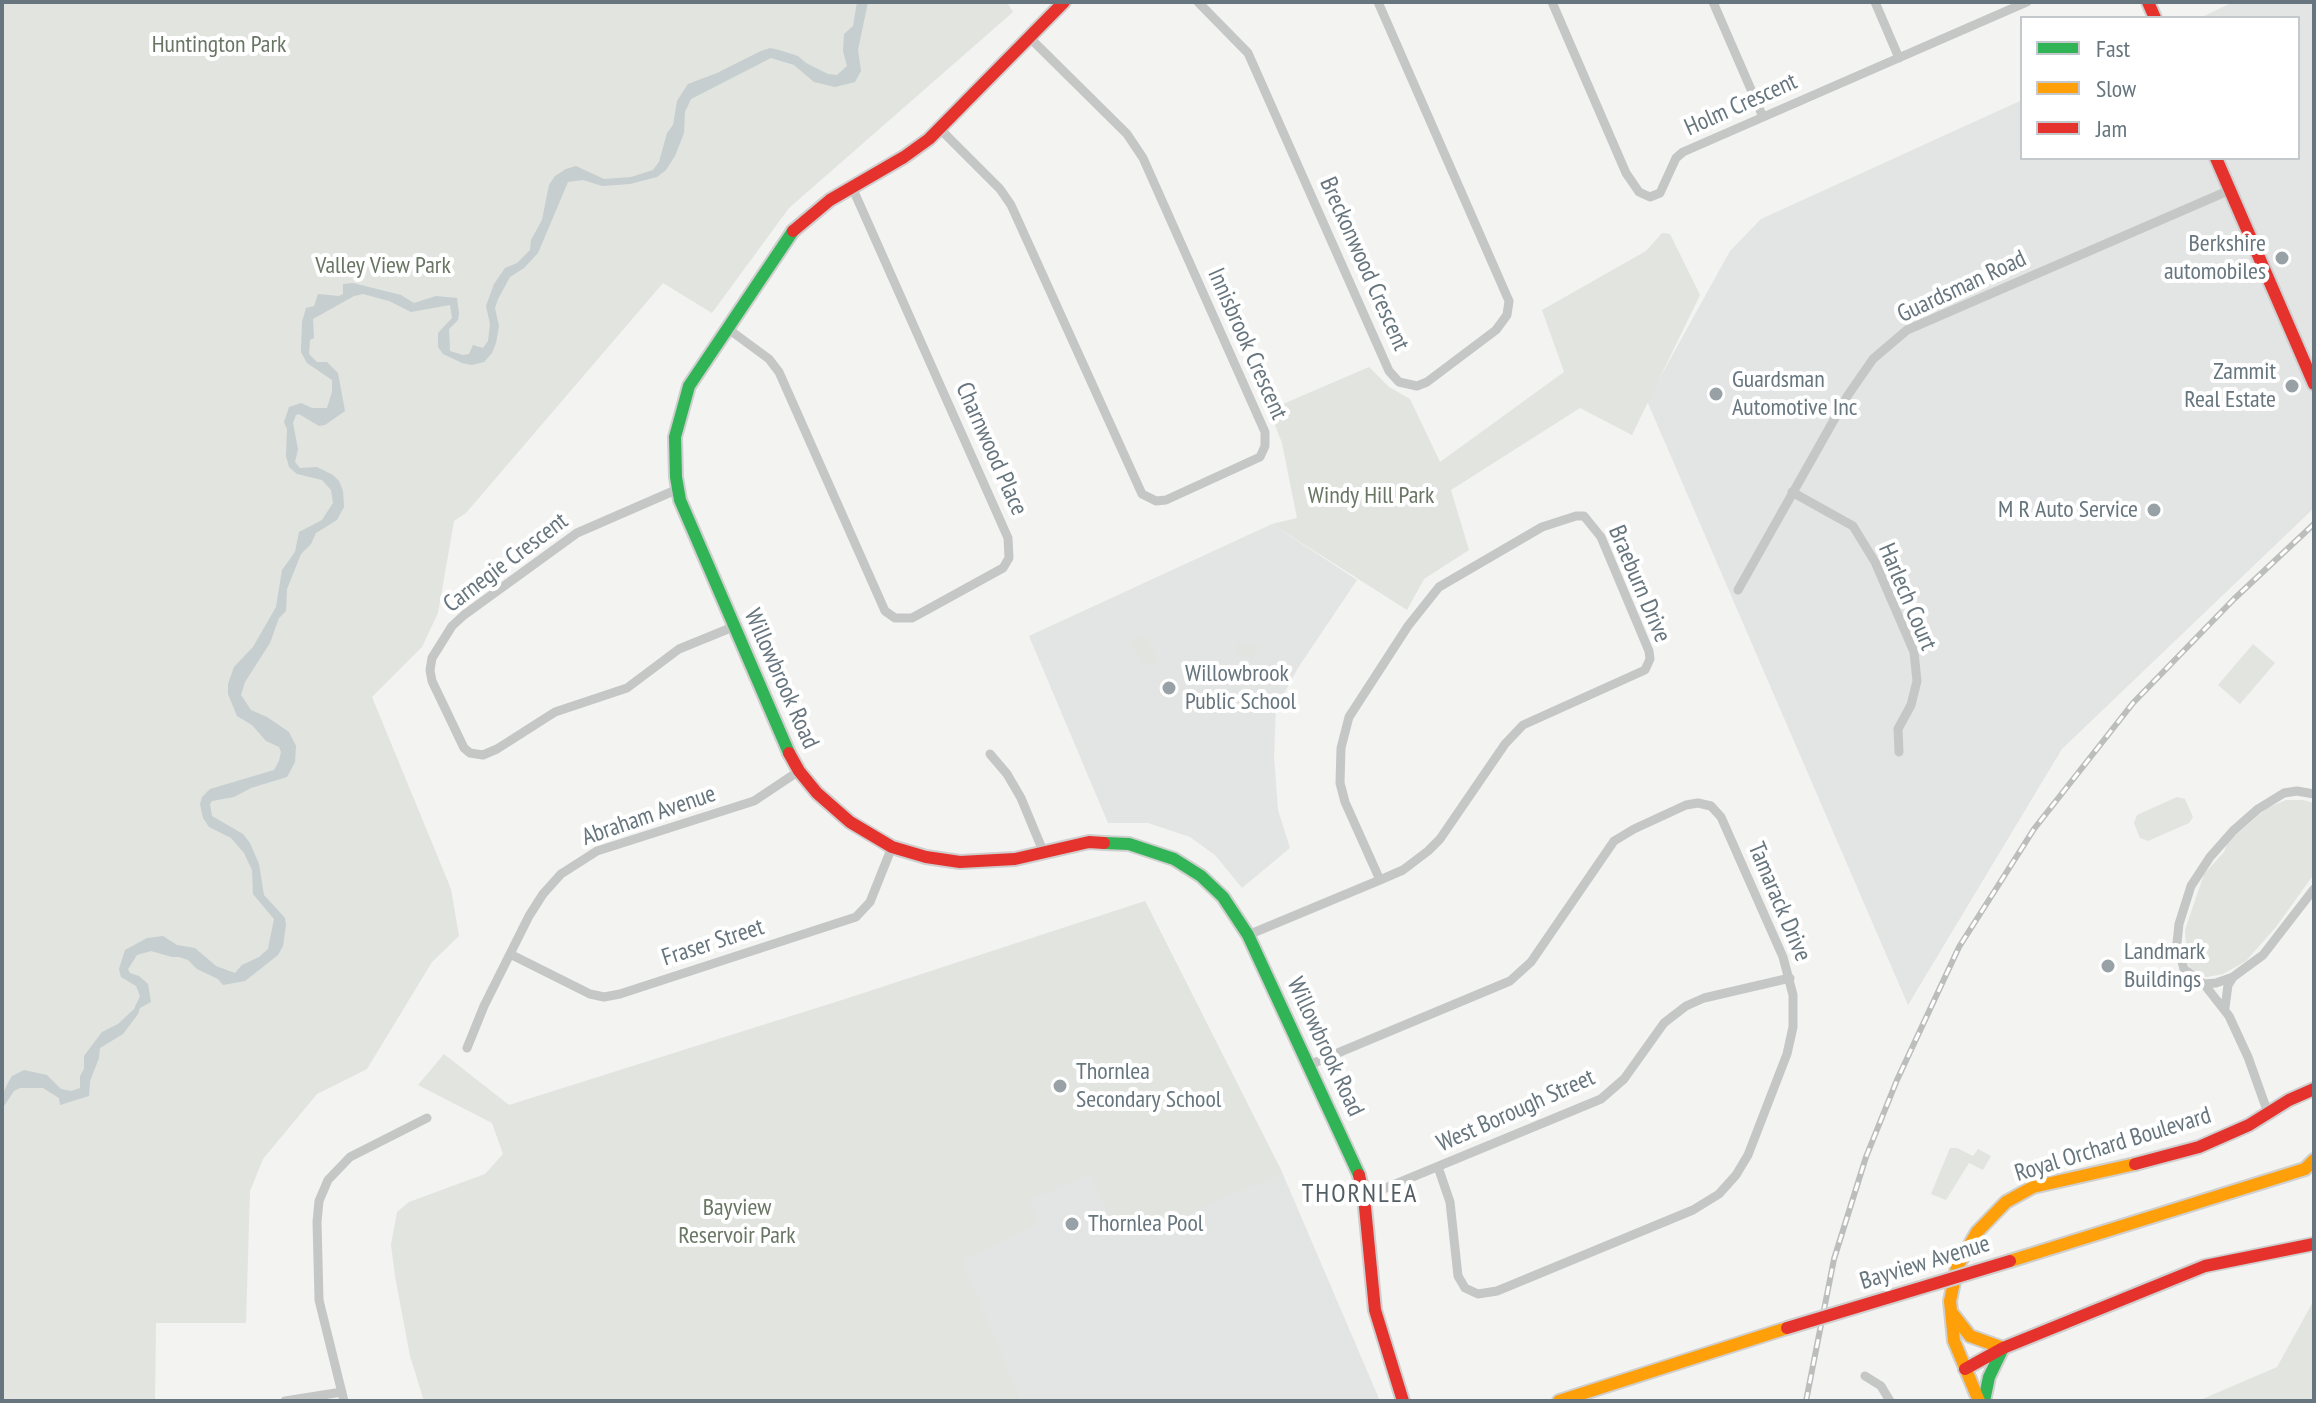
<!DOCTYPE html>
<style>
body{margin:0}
#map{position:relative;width:2316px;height:1403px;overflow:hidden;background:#f3f3f1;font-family:"PT Sans Narrow",sans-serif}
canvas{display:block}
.frame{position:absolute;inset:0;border:4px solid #66757e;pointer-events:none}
.legend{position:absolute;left:2020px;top:16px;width:280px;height:144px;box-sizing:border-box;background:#fff;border:2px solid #c2c8cb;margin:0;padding:10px 14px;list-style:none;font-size:24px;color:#66757e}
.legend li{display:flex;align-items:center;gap:16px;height:40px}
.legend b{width:40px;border:2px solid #c2c8cb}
</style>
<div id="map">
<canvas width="2316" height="1403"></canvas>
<div class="frame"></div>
<ul class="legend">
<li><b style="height:10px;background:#30b455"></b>Fast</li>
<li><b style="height:10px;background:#ff9f0a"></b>Slow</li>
<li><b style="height:10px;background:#e5322d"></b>Jam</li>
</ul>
</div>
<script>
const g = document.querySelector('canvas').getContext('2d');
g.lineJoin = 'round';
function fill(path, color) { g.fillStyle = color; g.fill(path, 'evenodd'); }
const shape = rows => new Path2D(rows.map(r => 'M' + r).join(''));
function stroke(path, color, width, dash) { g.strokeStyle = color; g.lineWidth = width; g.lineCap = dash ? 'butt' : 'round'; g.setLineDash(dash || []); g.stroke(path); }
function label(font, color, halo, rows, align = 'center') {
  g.font = font + ' "PT Sans Narrow",sans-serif'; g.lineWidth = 8; g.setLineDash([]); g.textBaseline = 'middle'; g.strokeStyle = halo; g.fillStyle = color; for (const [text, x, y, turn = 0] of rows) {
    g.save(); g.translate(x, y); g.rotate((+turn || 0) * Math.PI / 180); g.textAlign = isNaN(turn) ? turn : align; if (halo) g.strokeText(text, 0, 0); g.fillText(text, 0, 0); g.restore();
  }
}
fill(shape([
 [2233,2,2314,2,2314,508,2062,749,1908,1005,1647,401,1730,251,1761,219,2022,100,2022,158,2298,158,2298,18,2200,18],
 [1272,524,1357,580,1298,668,1276,708,1274,756,1278,810,1290,848,1242,888,1215,855,1190,837,1148,823,1108,823,1029,636],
 [1145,901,1282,1172,1380,1401,1022,1401,960,1260]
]), '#e3e4e4');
fill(shape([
 [2,2,1007,2,1013,12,789,208,712,313,663,283,466,513,454,521,438,613,422,647,372,697,451,889,459,936,432,962,367,1069,317,1094,263,1159,250,1191,246,1323,156,1323,155,1401,2,1401],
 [1662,233,1670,234,1700,295,1632,435,1580,408,1451,490,1469,550,1424,579,1407,610,1272,524,1297,518,1282,443,1269,410,1369,367,1389,387,1410,399,1440,462,1564,372,1542,310,1646,251],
 [1144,634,1158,660,1145,667,1131,641],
 [1237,643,1256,646,1254,659,1235,655],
 [2253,644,2275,663,2240,704,2218,685],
 [2177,797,2185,799,2193,817,2189,823,2148,841,2140,838,2134,823,2137,815],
 [2286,800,2303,800,2314,803,2314,874,2276,927,2246,961,2223,974,2207,977,2197,974,2191,970,2187,961,2185,930,2204,874,2224,852,2228,842,2267,808],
 [1145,901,1282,1172,1165,1225,1110,1216,1088,1174,1029,1200,1038,1222,961,1260,1022,1401,424,1401,410,1356,395,1276,391,1245,397,1212,409,1202,485,1174,503,1154,492,1123,418,1085,444,1054,509,1105,842,1000],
 [1950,1148,1957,1148,1973,1156,1978,1149,1991,1156,1983,1170,1969,1163,1946,1200,1931,1194],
 [2314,1300,2314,1401,2198,1401,2277,1367]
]), '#e1e4df');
fill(shape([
 [857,2,868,2,858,50,861,71,855,82,835,87,814,82,794,65,771,58,691,99,685,112,684,133,675,156,666,170,657,177,630,184,602,186,583,180,568,182,538,253,524,268,510,277,498,299,495,308,499,326,496,343,492,353,484,362,472,365,462,363,443,354,438,347,438,333,452,318,450,305,411,312,389,301,363,294,354,296,313,319,314,338,310,340,309,354,317,362,327,362,338,373,345,411,325,425,319,426,299,414,296,415,293,423,298,449,295,462,300,468,317,467,333,475,339,481,343,491,344,507,337,520,316,533,311,544,301,554,287,589,286,611,279,618,270,643,245,682,241,695,251,710,267,717,289,732,296,746,295,762,287,777,251,788,234,797,212,801,210,804,212,816,243,834,250,843,259,864,264,895,285,918,286,925,283,946,278,955,245,981,223,985,218,979,197,969,188,960,179,957,172,957,151,951,137,955,128,969,130,973,139,976,148,984,151,1002,140,1008,138,1014,123,1034,100,1048,99,1058,90,1081,89,1096,60,1105,59,1098,43,1088,20,1088,14,1091,2,1109,2,1095,9,1081,12,1076,24,1070,47,1075,61,1089,71,1091,80,1088,80,1076,84,1069,84,1056,102,1032,118,1024,134,1009,140,996,136,986,121,977,119,969,125,950,147,938,163,936,177,945,195,948,216,966,235,973,242,965,259,957,268,949,274,919,253,894,252,870,244,853,231,838,209,827,203,818,200,804,202,797,210,789,274,770,279,761,281,752,279,747,266,741,252,725,237,716,228,694,228,684,234,667,253,647,276,607,282,570,295,552,299,532,322,520,333,503,331,490,322,480,297,474,289,467,286,456,287,429,284,422,289,407,301,403,312,408,327,408,332,392,332,380,307,363,301,352,302,322,306,308,314,306,318,294,339,296,343,294,343,284,353,283,401,295,414,303,436,296,457,298,459,313,458,320,449,329,450,351,463,355,469,354,473,345,483,348,488,341,490,324,486,306,494,284,505,268,517,263,530,250,531,240,542,220,549,185,555,176,566,169,576,166,604,179,631,177,653,170,659,162,667,133,673,125,677,101,688,84,717,73,761,51,770,48,779,50,798,56,806,63,828,74,837,75,847,66,843,51,844,34,853,26]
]), '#c6ced0');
const fast = shape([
 [789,753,680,500,676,477,675,437,689,386,793,231],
 [1104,843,1129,844,1174,859,1201,876,1223,897,1248,935,1359,1175],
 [1984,1401,1989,1377,2003,1348]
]);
const slow = shape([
 [2010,1261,2305,1169,2314,1160],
 [1952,1313,1970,1336,2003,1348],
 [1559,1401,1787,1328],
 [1979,1401,1954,1341,1950,1301,1957,1267,1977,1232,2006,1202,2033,1187,2135,1164]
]);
const jam = shape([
 [2148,2,2155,18],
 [2216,158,2314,384],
 [793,231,830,200,904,157,929,139,1064,2],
 [789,753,799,771,817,793,850,822,892,847,926,857,960,862,1015,859,1089,842,1104,843],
 [2135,1164,2199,1147,2249,1125,2289,1100,2314,1089],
 [1359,1175,1364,1197,1375,1310,1403,1401],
 [1965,1369,2003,1348,2205,1266,2314,1244]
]);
stroke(fast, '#cfcfcf', 16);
stroke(slow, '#cfcfcf', 16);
stroke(jam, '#cfcfcf', 16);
stroke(shape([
 [1198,2,1248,53,1389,371,1399,382,1417,386,1427,382,1496,330,1507,315,1509,301,1378,2],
 [1552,2,1626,173,1639,192,1650,197,1660,193,1676,158,1683,152,2027,2],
 [1713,2,1763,117],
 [1875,2,1899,58],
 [940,129,1000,189,1011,205,1142,494,1156,501,1166,500,1260,457,1265,446,1265,432,1143,158,1127,134,1029,37],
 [727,328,769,359,779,372,885,611,895,618,912,618,1003,568,1009,558,1008,538,852,187],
 [678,489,577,533,464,615,452,626,432,658,430,670,432,681,464,748,470,753,483,755,497,749,555,712,627,688,679,649,733,627],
 [1792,492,1853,526,1875,562,1914,652,1917,681,1911,705,1898,729,1899,752],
 [1738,590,1848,395,1873,359,1907,330,2230,190],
 [990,754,1007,774,1021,798,1043,851],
 [2314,794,2297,791,2284,793,2258,809,2233,831,2210,857,2191,886,2179,924,2177,943,2184,969,2204,984,2216,983,2233,977,2263,955,2314,889],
 [1248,935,1380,880,1403,870,1428,851,1440,839,1505,744,1523,725,1645,670,1650,659,1649,651,1601,537,1584,516,1576,516,1542,527,1439,587,1408,626,1349,717,1341,748,1340,783,1345,802,1380,880],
 [510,954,590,994,604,997,620,994,856,917,870,902,892,847],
 [2204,984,2229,1016,2248,1057,2268,1113],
 [2225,1008,2228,985,2233,977],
 [467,1048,484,1006,529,916,543,894,561,874,597,851,754,801,799,771],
 [1309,1065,1510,981,1531,962,1614,841,1634,829,1686,805,1698,803,1711,806,1721,817,1783,957,1793,995,1793,1027,1787,1054,1748,1155,1736,1175,1719,1194,1693,1210,1497,1291,1478,1294,1465,1288,1458,1276,1450,1202,1438,1167],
 [1364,1197,1601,1099,1624,1079,1664,1023,1686,1006,1704,998,1790,978],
 [1865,1376,1881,1386,1890,1401],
 [285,1401,342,1392],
 [344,1401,319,1300,317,1222,319,1201,328,1180,350,1157,427,1118]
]), '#c5c7c7', 9);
stroke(fast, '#30b455', 12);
stroke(slow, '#ff9f0a', 12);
stroke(jam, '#e5322d', 12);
const rail = shape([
 [1806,1401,1834,1259,1866,1157,1897,1080,1959,947,2034,829,2133,703,2234,599,2314,524]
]);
stroke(rail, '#bcbdbd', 6);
stroke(rail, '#fff', 3, [9]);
const jamBridge = shape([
 [1787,1328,2010,1261]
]);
stroke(jamBridge, '#cfcfcf', 16, []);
stroke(jamBridge, '#e5322d', 12);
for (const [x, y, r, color] of [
 [2282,258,8,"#97a1a6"],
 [2292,386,8,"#97a1a6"],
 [1716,394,8,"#97a1a6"],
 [2154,510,8,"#97a1a6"],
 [1169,688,8,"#97a1a6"],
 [2108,966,8,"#97a1a6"],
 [1060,1086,8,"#97a1a6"],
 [1072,1224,8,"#97a1a6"]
]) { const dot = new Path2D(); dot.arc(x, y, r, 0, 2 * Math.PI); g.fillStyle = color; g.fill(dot); stroke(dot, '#fff', 3); }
label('24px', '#697664', '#fff', [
 ["Huntington Park",219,45],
 ["Valley View Park",383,266],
 ["Windy Hill Park",1371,496],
 ["Bayview",737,1208],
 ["Reservoir Park",737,1236]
]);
label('24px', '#66757e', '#fff', [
 ["Holm Crescent",1741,105,-24],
 ["Breckonwood Crescent",1364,264,66],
 ["Guardsman Road",1962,287,-25],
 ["Innisbrook Crescent",1247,344,66],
 ["Charnwood Place",991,449,66],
 ["Carnegie Crescent",506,563,-37],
 ["Braeburn Drive",1639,584,67],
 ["Harlech Court",1907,597,67],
 ["Willowbrook Road",781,679,66],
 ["Abraham Avenue",649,816,-19],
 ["Tamarack Drive",1779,902,67],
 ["Fraser Street",713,943,-18],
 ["Willowbrook Road",1325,1047,65],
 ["West Borough Street",1516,1111,-24],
 ["Royal Orchard Boulevard",2113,1145,-17],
 ["Bayview Avenue",1925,1263,-17]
]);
label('24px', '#66757e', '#fff', [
 ["Berkshire",2266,244,"right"],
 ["automobiles",2266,272,"right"],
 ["Zammit",2276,372,"right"],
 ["Real Estate",2276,400,"right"],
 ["Guardsman",1732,380],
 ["Automotive Inc",1732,408],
 ["M R Auto Service",2138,510,"right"],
 ["Willowbrook",1185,674],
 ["Public School",1185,702],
 ["Landmark",2124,952],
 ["Buildings",2124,980],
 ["Thornlea",1076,1072],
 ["Secondary School",1076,1100],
 ["Thornlea Pool",1088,1224]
], 'left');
g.letterSpacing = '2px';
label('26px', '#535e64', '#fff', [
 ["THORNLEA",1360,1195]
]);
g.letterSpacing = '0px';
</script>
